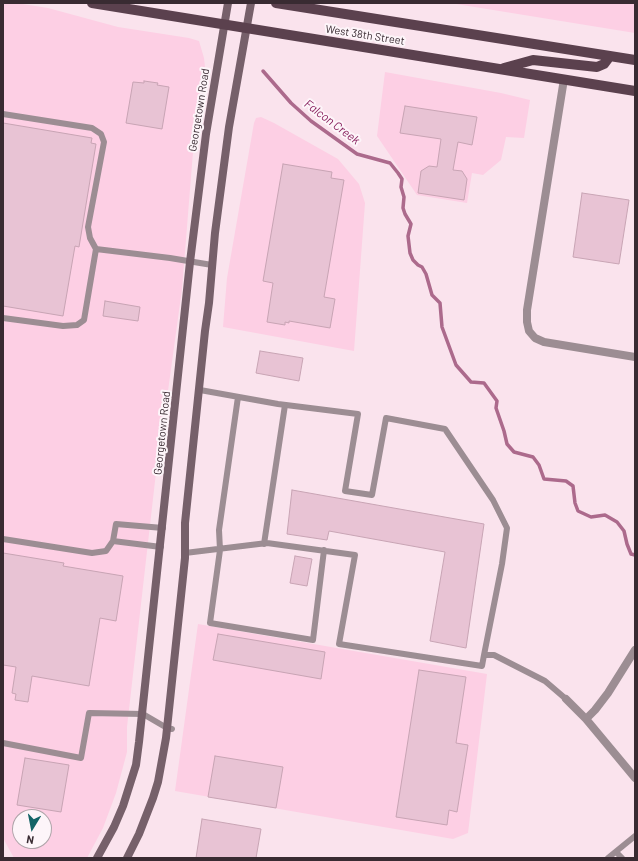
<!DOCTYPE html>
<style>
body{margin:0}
#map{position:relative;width:638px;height:861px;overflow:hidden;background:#fae3ed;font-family:Barlow,sans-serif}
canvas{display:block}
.frame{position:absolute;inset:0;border:4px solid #392b32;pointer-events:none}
.north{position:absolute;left:12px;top:809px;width:40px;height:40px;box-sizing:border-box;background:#fdf5f9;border:1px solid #afa4a9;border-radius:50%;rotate:190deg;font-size:11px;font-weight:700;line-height:16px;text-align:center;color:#392b32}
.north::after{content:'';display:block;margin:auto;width:14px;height:18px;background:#146467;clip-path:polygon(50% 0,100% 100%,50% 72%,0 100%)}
</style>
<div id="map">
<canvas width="638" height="861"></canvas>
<div class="frame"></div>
<div class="north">N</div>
</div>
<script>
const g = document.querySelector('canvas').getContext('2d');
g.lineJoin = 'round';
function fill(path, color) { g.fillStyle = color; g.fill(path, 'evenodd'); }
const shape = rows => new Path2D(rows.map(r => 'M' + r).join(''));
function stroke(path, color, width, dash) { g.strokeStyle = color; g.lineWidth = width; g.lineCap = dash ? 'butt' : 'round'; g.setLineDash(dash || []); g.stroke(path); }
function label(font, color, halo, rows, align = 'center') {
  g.font = font + ' Barlow,sans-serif'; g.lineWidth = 4; g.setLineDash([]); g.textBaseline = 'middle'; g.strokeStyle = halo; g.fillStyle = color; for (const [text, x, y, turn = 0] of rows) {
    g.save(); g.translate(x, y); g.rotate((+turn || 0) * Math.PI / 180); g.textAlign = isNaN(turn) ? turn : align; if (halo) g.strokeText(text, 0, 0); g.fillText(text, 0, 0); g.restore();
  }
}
fill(shape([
 [3,3,16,3,48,8,118,27,189,38,199,41,204,58,206,76,193,152,182,289,167,398,159,446,127,727,127,752,116,793,103,828,87,858,14,858,3,838],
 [20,817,44,817,44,841,20,841],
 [450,3,635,3,635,33],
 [385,72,501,93,530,100,524,138,506,137,501,160,483,175,472,173,467,203,417,195,377,136],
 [261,117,274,123,338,159,359,184,365,203,354,351,223,327,227,278,254,123,256,118],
 [198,624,487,674,468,833,453,839,175,791]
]), '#fdcfe4');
stroke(shape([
 [263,71,291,103,311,121,357,154,390,163,398,173,402,179,401,187,404,197,403,208,405,214,411,224,408,236,410,253,413,260,418,265,422,267,426,274,432,295,440,303,442,327,456,365,471,382,484,383,497,401,496,408,504,431,507,444,514,452,533,457,539,465,544,479,566,481,573,486,575,503,578,511,591,517,605,515,617,522,624,531,627,544,631,554,635,555]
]), '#ac6a8c', 3.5);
const building = shape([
 [144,81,158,83,157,85,169,87,162,129,126,123,133,82,144,83,144,81],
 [405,106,477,117,472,145,458,142,453,170,462,171,467,179,464,200,418,193,421,171,429,166,437,167,441,139,400,133,405,106],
 [3,123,92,138,91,143,96,144,79,247,75,246,63,316,3,306,3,123],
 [283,164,332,172,331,178,344,180,324,297,335,299,330,328,289,321,289,323,285,322,285,325,267,322,273,283,263,281,283,164],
 [582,193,629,200,619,264,573,257,582,193],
 [105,301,140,307,138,321,103,316,105,301],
 [260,351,303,358,299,381,256,373,260,351],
 [292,490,484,524,466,648,430,641,445,552,329,531,327,540,287,534,292,490],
 [3,553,64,563,63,566,123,576,116,621,100,618,89,686,32,676,28,702,15,700,16,694,12,693,16,667,3,665,3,553],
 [295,556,312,559,307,586,290,583,295,556],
 [218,634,325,652,321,679,213,660,218,634],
 [419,670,466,677,456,743,468,745,457,812,449,810,447,825,396,817,419,670],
 [215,756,283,767,276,808,208,797,215,756],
 [25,758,69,765,61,812,17,805,25,758],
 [202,819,261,829,256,858,196,858,202,819]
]);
fill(building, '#e8c3d4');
stroke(building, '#c8a4b4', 1);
stroke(shape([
 [3,114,92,128,101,134,104,142,88,227,90,238,96,249],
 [3,318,63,326,77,325,84,320,96,249,170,258,212,265],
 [200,390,278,404,358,414,345,491,372,495,386,418,445,429,493,500,507,528,502,564,484,655,494,655,545,681,566,699],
 [238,397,219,530,220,550,210,623,313,640,324,550],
 [3,539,92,553,106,551,113,541],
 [264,544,285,405],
 [161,547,113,541,116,524,163,528],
 [185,553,267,543,355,555,339,644,482,666,484,655],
 [3,743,81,758,89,713,143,714,167,728,172,729],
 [616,852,622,858],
 [608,858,635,836]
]), '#9c8d93', 6);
stroke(shape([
 [564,79,527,310,527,322,529,331,535,338,544,342,635,357],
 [566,699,586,719,635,778],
 [586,719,595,710,608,693,635,650]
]), '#9c8d93', 8);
stroke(shape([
 [97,858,114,827,123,806,136,765,139,742,190,262,206,134,228,3],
 [127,858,139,834,153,798,158,782,166,738,185,558,185,523,205,331,209,303,215,233,229,127,251,3]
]), '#76606a', 8);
stroke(shape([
 [92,3,635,91],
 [276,3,635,60],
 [504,68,533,60,597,67,604,64,610,56]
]), '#5b414e', 10);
label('11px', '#392b32', '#fdf5f9', [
 ["West 38th Street",365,35,9],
 ["Georgetown Road",199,110,-81],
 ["Georgetown Road",162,433,-84]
]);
label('italic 12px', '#88205e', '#fdf5f9', [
 ["Falcon Creek",332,122,37]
]);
</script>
